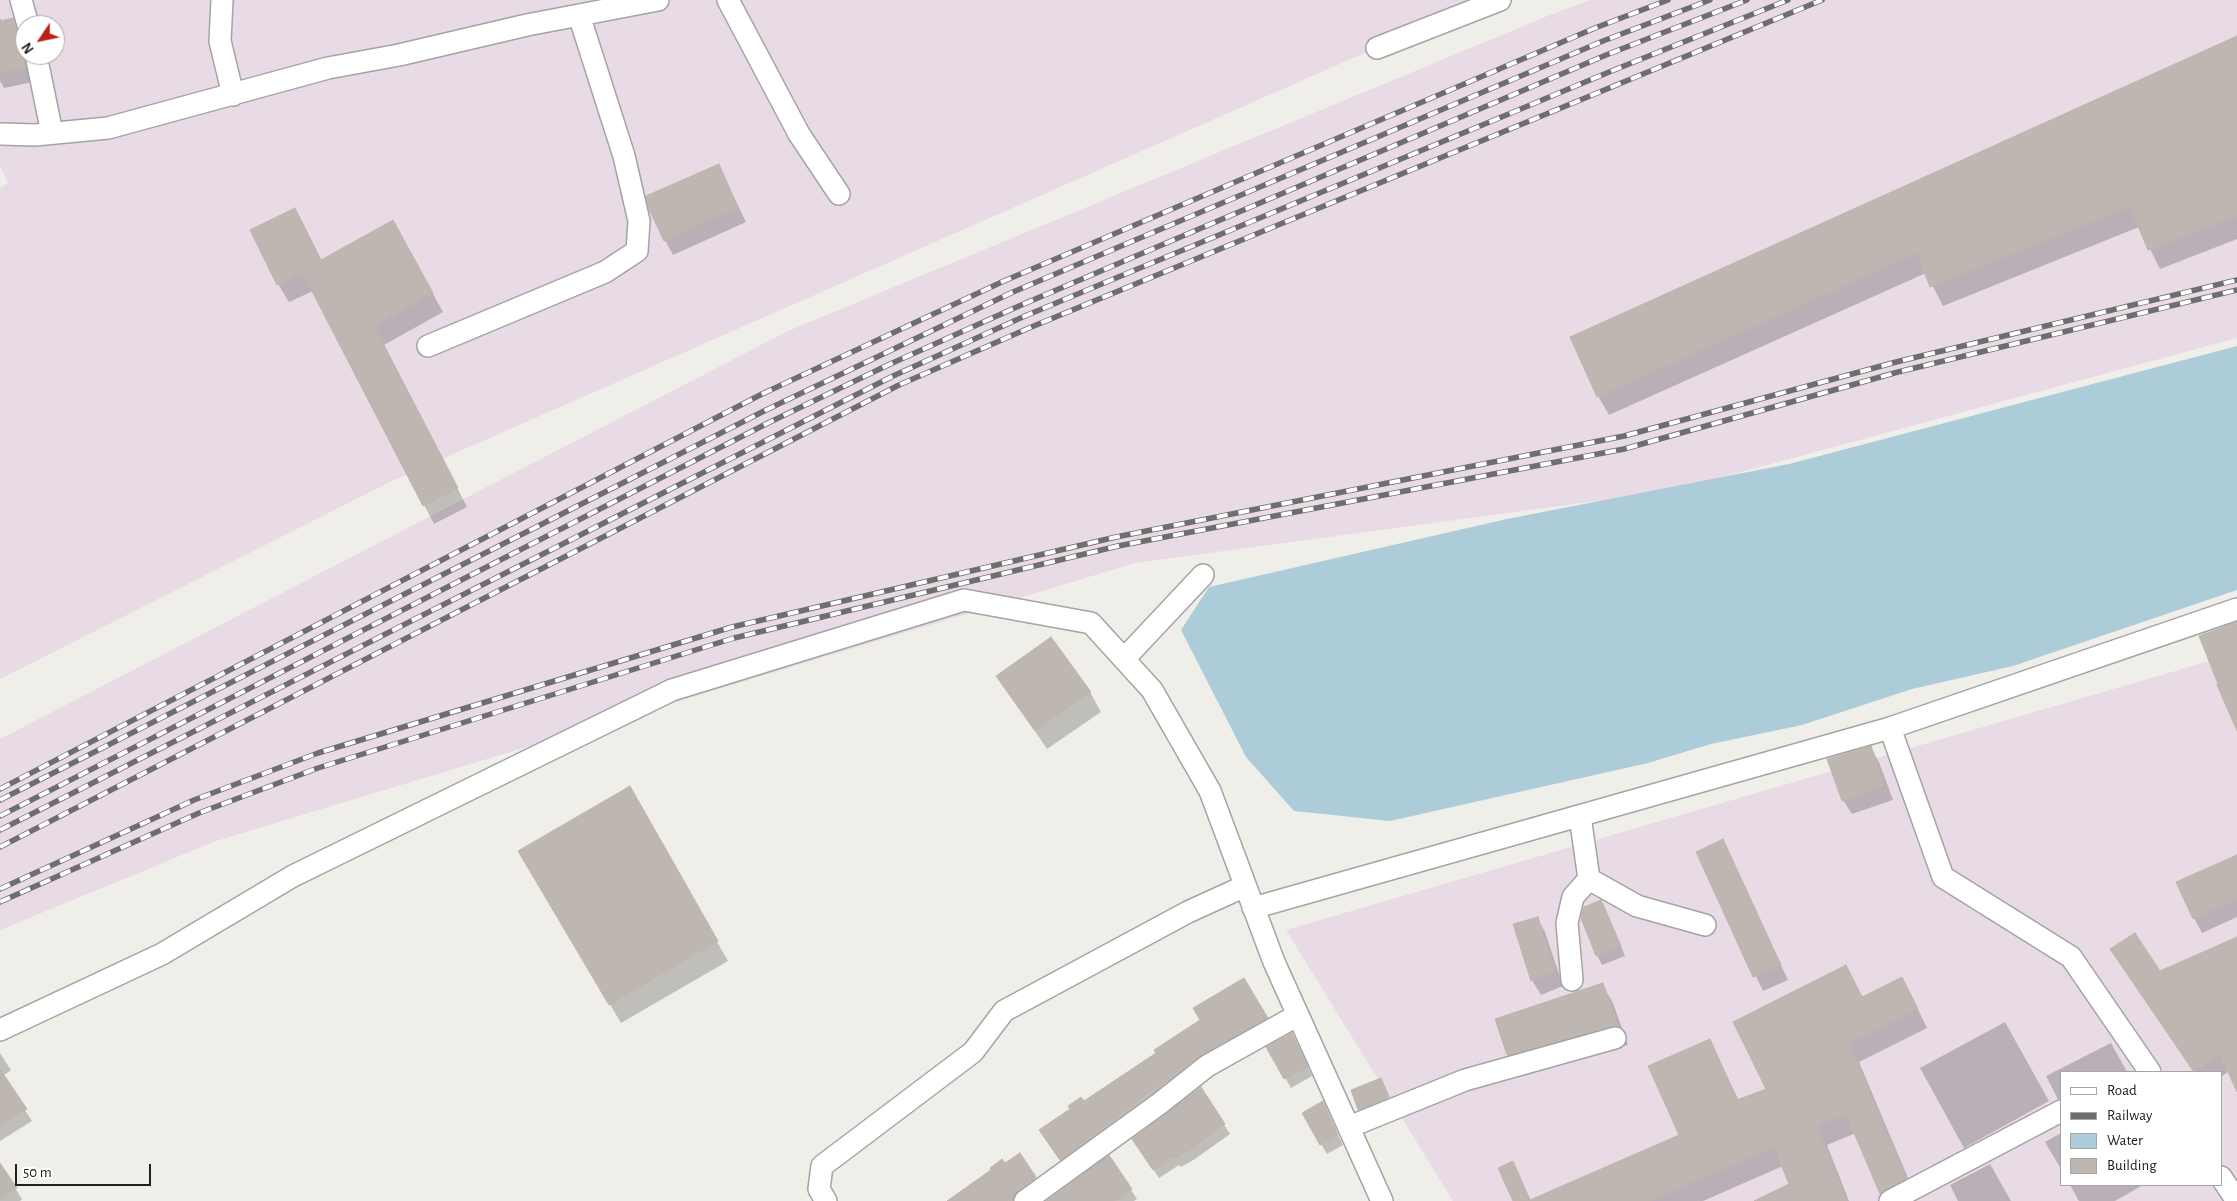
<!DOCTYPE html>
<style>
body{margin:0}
#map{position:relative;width:2237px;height:1201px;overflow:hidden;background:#f0eee8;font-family:"Alegreya Sans",sans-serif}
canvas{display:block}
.legend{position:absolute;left:2060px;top:1071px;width:162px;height:115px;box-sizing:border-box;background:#fff;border:1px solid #a6a6a6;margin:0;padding:6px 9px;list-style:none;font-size:15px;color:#202020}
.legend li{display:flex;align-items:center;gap:10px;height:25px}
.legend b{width:25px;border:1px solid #a6a6a6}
.north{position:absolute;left:15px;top:15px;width:50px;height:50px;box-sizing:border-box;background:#fff;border:1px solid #a6a6a6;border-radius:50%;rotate:236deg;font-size:14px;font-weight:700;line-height:20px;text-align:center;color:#202020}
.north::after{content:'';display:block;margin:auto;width:18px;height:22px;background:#bc2014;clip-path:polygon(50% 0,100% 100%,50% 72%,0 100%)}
.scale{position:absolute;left:15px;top:1164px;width:136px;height:22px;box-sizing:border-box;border:2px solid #202020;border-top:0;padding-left:6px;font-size:15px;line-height:18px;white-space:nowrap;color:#202020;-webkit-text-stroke:4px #fff;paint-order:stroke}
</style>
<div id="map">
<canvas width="2237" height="1201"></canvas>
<ul class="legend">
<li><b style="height:6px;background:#fff"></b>Road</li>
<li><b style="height:6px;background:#6e6e6e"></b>Railway</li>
<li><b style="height:14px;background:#adccd9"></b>Water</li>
<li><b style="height:14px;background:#bdb6b1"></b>Building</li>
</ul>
<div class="north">N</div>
<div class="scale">50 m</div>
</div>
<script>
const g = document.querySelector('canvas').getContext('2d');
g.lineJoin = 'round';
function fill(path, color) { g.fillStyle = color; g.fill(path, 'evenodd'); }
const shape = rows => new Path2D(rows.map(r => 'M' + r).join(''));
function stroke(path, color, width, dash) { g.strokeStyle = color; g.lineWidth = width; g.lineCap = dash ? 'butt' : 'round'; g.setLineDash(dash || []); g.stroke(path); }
fill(shape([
 [0,0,1485,0,392,481,0,679,0,188,8,183,0,166],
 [25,25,55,25,55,55,25,55],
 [1590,0,2237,0,2237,338,1671,491,1135,563,216,841,0,930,0,739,788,331,1550,15],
 [2237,653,2237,1201,1453,1201,1286,930],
 [2061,1072,2221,1072,2221,1185,2061,1185]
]), '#e8dbe5');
fill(shape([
 [2237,346,2237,590,2013,666,1912,689,1802,725,1711,744,1648,763,1390,821,1294,811,1246,757,1181,630,1209,587,1507,519,1789,464]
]), '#adccd9');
fill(shape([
 [0,18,2,22,13,20,25,39,25,55,34,55,33,82,4,88,0,81],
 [2237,38,2237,239,2160,269,2139,227,1943,306,1926,273,1609,415,1598,396],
 [718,165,746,222,673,255,665,240],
 [295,209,322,261,403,240,443,312,384,345,467,507,434,524,313,291,289,302,278,284],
 [998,676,1090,692,1101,712,1047,749],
 [1871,748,1879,762,1893,800,1852,814,1843,800],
 [629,788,728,961,621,1023,520,852],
 [1722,841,1788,980,1763,991,1697,852],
 [2237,857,2237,917,2202,933,2194,918],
 [1603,903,1625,956,1602,965,1597,955,1585,908],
 [1537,918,1545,932,1563,986,1541,995,1532,980],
 [2237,938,2237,1085,2229,1071,2221,1077,2221,1072,2194,1072,2122,966,2160,972],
 [1846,967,1863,998,1912,997,1927,1028,1859,1062,1916,1197,1886,1201,1856,1133,1827,1145,1849,1201,1757,1201,1791,1185,1783,1166,1703,1201,1514,1201,1512,1163,1531,1201,1680,1136,1710,1040,1739,1101,1768,1090],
 [1244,980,1273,1031,1068,1172,1048,1143,1084,1103,1158,1053,1201,1020],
 [1602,984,1613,1003,1628,1045,1520,1074,1508,1055,1496,1020],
 [2005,1022,2049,1101,1964,1148,1920,1068],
 [1292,1034,1312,1076,1291,1088,1268,1048],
 [2111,1043,2127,1072,2061,1072,2061,1105,2046,1076],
 [0,1053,11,1070,3,1076,32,1121,0,1141],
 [1381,1079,1393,1107,1365,1118,1360,1109],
 [1201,1088,1230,1134,1195,1159,1181,1167,1179,1165,1159,1178,1139,1148],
 [1322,1102,1343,1145,1327,1154,1303,1113],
 [2061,1133,2061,1169,2045,1142],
 [1020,1155,1041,1187,1024,1201,954,1201,960,1193,1002,1161,1005,1165],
 [1109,1157,1137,1199,1134,1201,1048,1201],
 [1990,1164,2011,1201,1958,1201,1950,1185],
 [0,1165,22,1199,20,1201,0,1201],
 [2070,1185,2143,1185,2115,1201,2079,1201]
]), '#0003');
const building = shape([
 [13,18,19,34,25,37,24,57,26,68,0,73,0,21,13,18],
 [2237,36,2237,216,2148,250,2130,207,1930,287,1917,253,1597,397,1570,337,2237,36],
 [719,164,738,207,664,241,649,209,646,196,719,164],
 [295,208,321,260,393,220,433,293,374,326,458,488,423,506,302,272,277,285,250,230,295,208],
 [2237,622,2237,731,2217,685,2218,684,2199,636,2237,622],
 [1051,637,1091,692,1035,731,996,676,1051,637],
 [1871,746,1885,785,1842,801,1827,759,1871,746],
 [630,786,718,941,609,1005,518,851,630,786],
 [1723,839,1781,965,1753,977,1696,852,1723,839],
 [2237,855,2237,899,2193,919,2176,882,2237,855],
 [1601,900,1621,946,1596,956,1581,918,1584,907,1601,900],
 [1538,917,1555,971,1531,981,1513,924,1538,917],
 [2135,933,2160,971,2237,937,2237,1092,2220,1054,2194,1072,2110,949,2135,933],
 [1846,965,1862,997,1902,977,1918,1009,1849,1043,1906,1178,1880,1194,1846,1114,1817,1126,1847,1201,1754,1201,1789,1184,1774,1147,1650,1201,1513,1201,1498,1168,1513,1161,1530,1200,1679,1135,1648,1066,1710,1039,1737,1100,1766,1089,1733,1022,1846,965],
 [1244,978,1268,1018,1199,1056,1060,1160,1039,1130,1070,1109,1068,1106,1081,1097,1084,1101,1156,1053,1154,1050,1200,1020,1193,1008,1244,978],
 [1603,983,1618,1026,1507,1055,1495,1019,1603,983],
 [1292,1033,1308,1067,1284,1079,1266,1047,1292,1033],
 [0,1069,27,1109,0,1125,0,1069],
 [1381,1078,1389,1097,1358,1110,1351,1090,1381,1078],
 [1201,1087,1225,1124,1190,1150,1174,1159,1173,1156,1153,1170,1132,1139,1201,1087],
 [1323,1101,1338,1135,1320,1145,1302,1113,1323,1101],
 [1020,1153,1036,1177,1017,1191,1013,1201,947,1201,991,1170,990,1168,1002,1159,1005,1163,1020,1153],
 [1109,1155,1132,1189,1115,1201,1046,1201,1109,1155],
 [0,1163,17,1188,0,1199,0,1163]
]);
fill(building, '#bdb6b1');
stroke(building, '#c0b6ac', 1);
const minor = shape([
 [21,0,28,25],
 [222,0,220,41,233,95],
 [728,0,799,134,839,194],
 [1377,48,1500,0],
 [36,55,52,133],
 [0,134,35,135,108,128,328,68,399,55,527,25,658,0],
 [428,346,605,272,637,251,639,221,624,156,579,15],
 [1124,659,1203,575],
 [1890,728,1943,877,2071,957,2150,1072],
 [1580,816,1589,879,1637,906,1705,925],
 [1253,908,1890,728,2237,609],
 [1572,980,1567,923,1573,897,1589,879],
 [0,1030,162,954,293,876,672,690,964,600,1091,623,1152,690,1210,791,1274,962,1382,1201],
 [1349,1127,1465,1080,1615,1038],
 [2221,1177,2237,1201],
 [826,1201,819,1189,822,1166,973,1052,1004,1011,1188,912,1245,886],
 [1025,1201,1159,1104,1207,1066,1298,1015],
 [1890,1201,2061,1111]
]);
stroke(minor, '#a4a4a4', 24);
stroke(minor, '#fff', 21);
const rail = shape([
 [0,789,762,394,1004,281,1595,28,1668,0],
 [0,800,766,410,1013,292,1603,41,1710,0],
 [0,816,768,423,888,365,1019,306,1606,55,1747,0],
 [0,830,893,376,1025,316,1614,70,1788,0],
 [0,847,899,385,1029,328,1822,0],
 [0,889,194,800,318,753,732,627,1116,537,1624,436,1896,362,2237,280],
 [0,902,199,813,318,768,734,638,1118,546,1624,449,1898,372,2237,290]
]);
stroke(rail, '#6e6e6e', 5.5);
stroke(rail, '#fff', 4, [11]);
</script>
